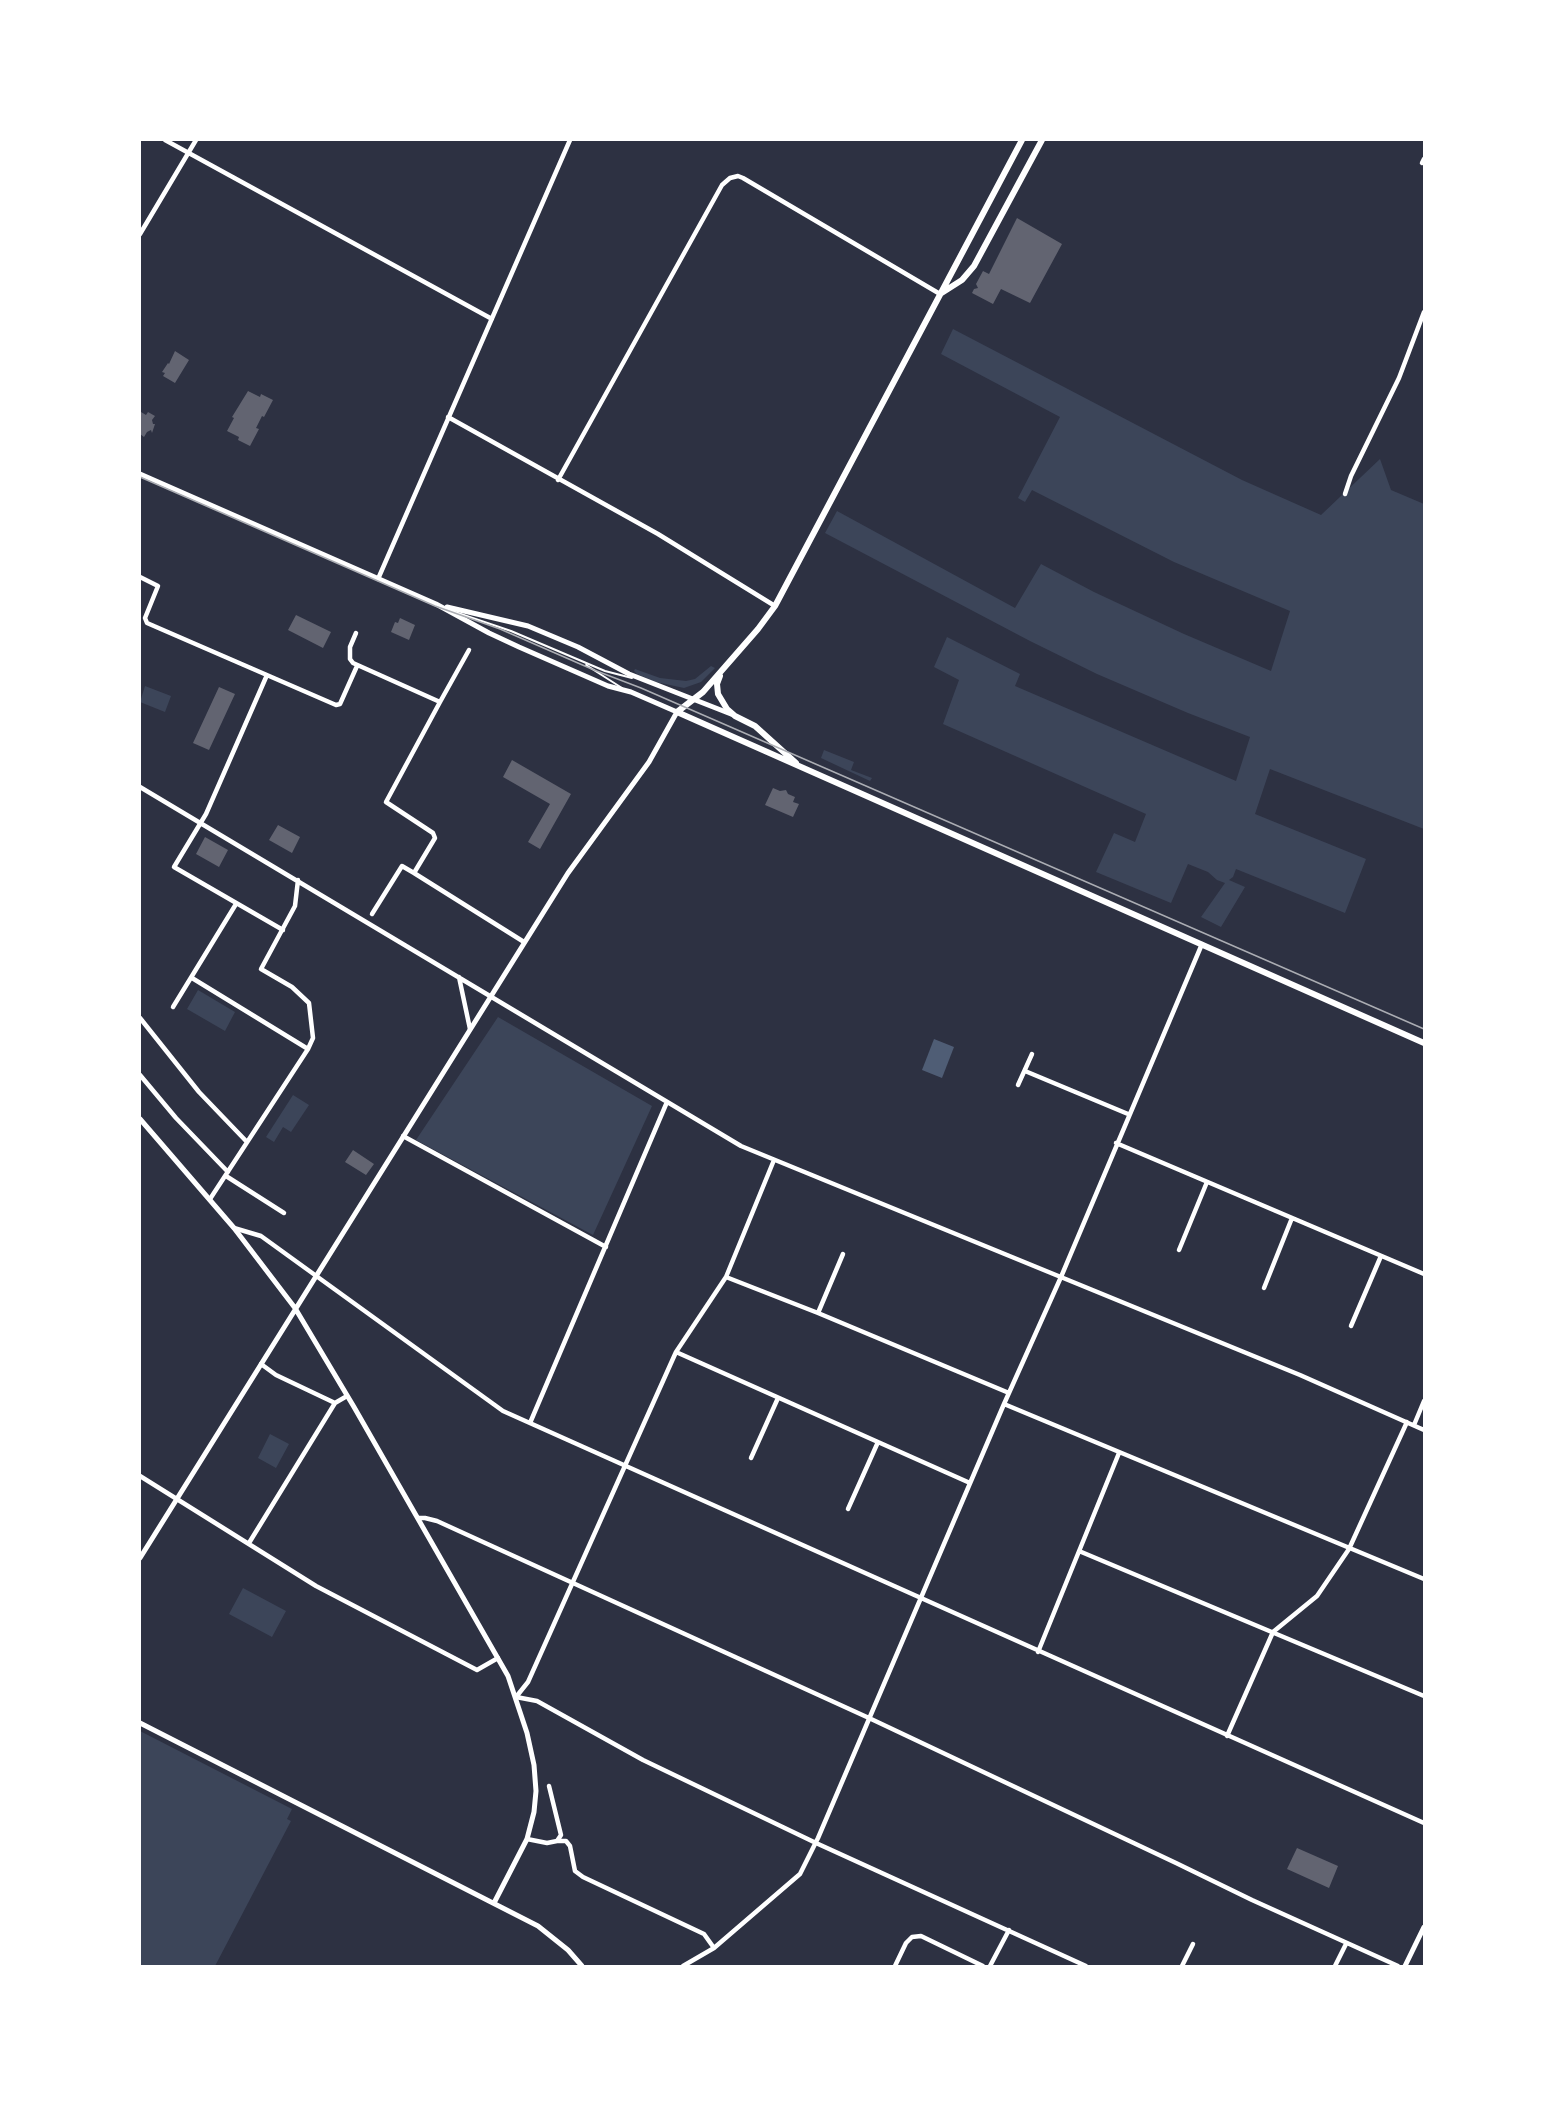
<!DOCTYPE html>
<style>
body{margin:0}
#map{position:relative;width:1564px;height:2106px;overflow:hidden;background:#2d3142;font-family:"Public Sans",sans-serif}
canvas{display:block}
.frame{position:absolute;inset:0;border:141px solid #fff;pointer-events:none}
</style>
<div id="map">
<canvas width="1564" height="2106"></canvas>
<div class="frame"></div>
</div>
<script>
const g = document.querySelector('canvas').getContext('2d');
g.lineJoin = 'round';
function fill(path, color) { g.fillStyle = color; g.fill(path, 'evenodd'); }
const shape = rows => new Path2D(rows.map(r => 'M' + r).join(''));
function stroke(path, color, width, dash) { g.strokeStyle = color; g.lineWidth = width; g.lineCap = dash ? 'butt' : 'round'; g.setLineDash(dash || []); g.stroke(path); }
fill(shape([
 [953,329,1242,480,1321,515,1380,459,1391,490,1424,504,1424,829,1270,769,1255,814,1366,859,1345,913,1236,869,1233,877,1229,880,1245,887,1221,927,1201,917,1225,883,1217,880,1208,872,1188,864,1171,903,1096,872,1114,833,1135,842,1146,814,943,724,959,680,934,667,947,637,1020,674,1015,686,1236,781,1250,737,1188,713,1097,674,1030,641,825,533,837,511,1015,608,1041,564,1094,592,1184,634,1271,671,1290,611,1174,562,1032,490,1025,502,1018,498,1060,417,941,354],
 [711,666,715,668,701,682,684,688,656,682,637,674,634,671,635,669,660,678,686,681,695,679],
 [145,686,171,696,165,712,140,702],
 [824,750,854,762,851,770,872,778,870,781,821,758],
 [198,990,235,1012,225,1031,187,1009],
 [498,1017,652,1106,593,1235,416,1140],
 [293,1095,309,1105,291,1132,283,1127,274,1142,266,1137],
 [270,1434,289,1444,276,1468,258,1458],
 [243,1588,286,1611,272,1637,229,1614],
 [140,1731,292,1809,287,1819,291,1821,215,1966,140,1966]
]), '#3c4559');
fill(shape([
 [934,1039,954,1047,942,1078,922,1070]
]), '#4f5d75');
fill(shape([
 [1017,218,1062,244,1030,303,1001,289,993,304,972,293,974,289,978,288,976,284,983,271,989,274],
 [175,351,189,360,175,383,163,376,165,373,162,372,168,363,169,364],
 [248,391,260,397,261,394,273,400,264,417,262,416,256,428,259,429,250,446,238,440,239,437,227,431,234,418,232,417],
 [141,412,146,415,148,412,155,416,152,420,153,424,155,424,152,433,151,430,147,432,144,437,140,434],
 [296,615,331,632,323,648,288,630],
 [400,618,415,625,409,640,391,632,395,622,398,623],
 [219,687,235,694,209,750,193,743],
 [512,760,571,794,540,849,528,842,550,804,503,777],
 [773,788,780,791,786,790,788,794,795,797,793,802,799,804,793,817,765,805],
 [278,825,300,837,292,853,269,840],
 [205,837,228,850,219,867,196,854],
 [353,1150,374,1164,366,1175,345,1162],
 [1297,1848,1338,1866,1329,1888,1287,1869]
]), '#626471');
stroke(shape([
 [455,612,511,631,605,671,632,678],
 [586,665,622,688]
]), '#fff', 2);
stroke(shape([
 [165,140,492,319],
 [1422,163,1424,159],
 [140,234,196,140],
 [448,417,658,534,775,606],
 [558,480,722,185,730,178,738,176,743,178,940,294],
 [1345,494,1351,476,1399,378,1424,312],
 [140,577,158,586,145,618,147,623,336,705,340,704,357,666],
 [378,579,570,140],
 [356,633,350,647,350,659,353,663,440,702,469,650],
 [267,675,206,814,174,867,283,930],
 [140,787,741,1146,1300,1375,1424,1430],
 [414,873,524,942],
 [372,914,402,866,414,873,435,838,433,833,386,802,440,702],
 [459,977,470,1029],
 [192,978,308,1049],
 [173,1007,236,904],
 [140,1018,199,1092,247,1142],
 [1025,1071,1128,1114],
 [140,1075,176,1118,228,1172],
 [1018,1085,1032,1054],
 [403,1136,606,1247],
 [1116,1143,1424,1274],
 [774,1160,726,1277,676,1352,528,1682,516,1697,537,1701,643,1760,816,1843,1086,1966],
 [226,1176,284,1213],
 [210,1199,308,1049,313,1038,309,1003,292,987,261,969,295,906,298,880],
 [234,1228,261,1236,503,1411,1424,1823],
 [1179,1250,1207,1182],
 [726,1277,818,1313,1009,1393],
 [1264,1288,1292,1218],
 [818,1313,843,1254],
 [1351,1326,1381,1256],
 [676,1352,970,1483],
 [261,1364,276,1375,335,1403],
 [1004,1404,1424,1579],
 [530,1423,667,1102],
 [1414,1425,1424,1401],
 [751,1458,778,1398],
 [140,1476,316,1586,477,1670,498,1658],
 [848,1509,878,1442],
 [418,1518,425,1518,437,1521,869,1718,1176,1863,1252,1900,1398,1966],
 [249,1543,335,1403,347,1396],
 [1079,1551,1424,1696],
 [1038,1652,1119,1453],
 [1227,1736,1273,1632,1317,1596,1349,1549,1407,1422],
 [527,1839,547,1843,557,1841,561,1835,549,1786],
 [557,1841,566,1841,570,1846,575,1871,583,1877,704,1934,714,1948],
 [683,1966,714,1948,800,1874,818,1838,1004,1404,1061,1277,1202,944],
 [895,1966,906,1943,912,1937,921,1936,983,1966],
 [990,1966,1009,1930],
 [1182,1966,1193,1944],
 [1335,1966,1346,1944]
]), '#fff', 4.5);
stroke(shape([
 [140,474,436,604,489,633,519,647,608,686,631,692,677,712,649,762,568,873,140,1558],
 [447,607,528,626,578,647,629,674,731,714],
 [140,1119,234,1228,295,1308,354,1407,508,1676,527,1733,534,1765,536,1791,534,1812,527,1839,494,1903],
 [140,1723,538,1926,568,1950,582,1966],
 [1405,1966,1424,1927]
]), '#fff', 5);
stroke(shape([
 [1022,140,775,606,758,629,703,692,677,712,1424,1043],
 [940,294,962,280,974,266,1042,140],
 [720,676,717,684,718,694,727,709,735,716,755,726,796,763]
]), '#fff', 6);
stroke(shape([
 [140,477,435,606,500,629,594,670,641,688,1424,1029]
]), '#abadb3', 1.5);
</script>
